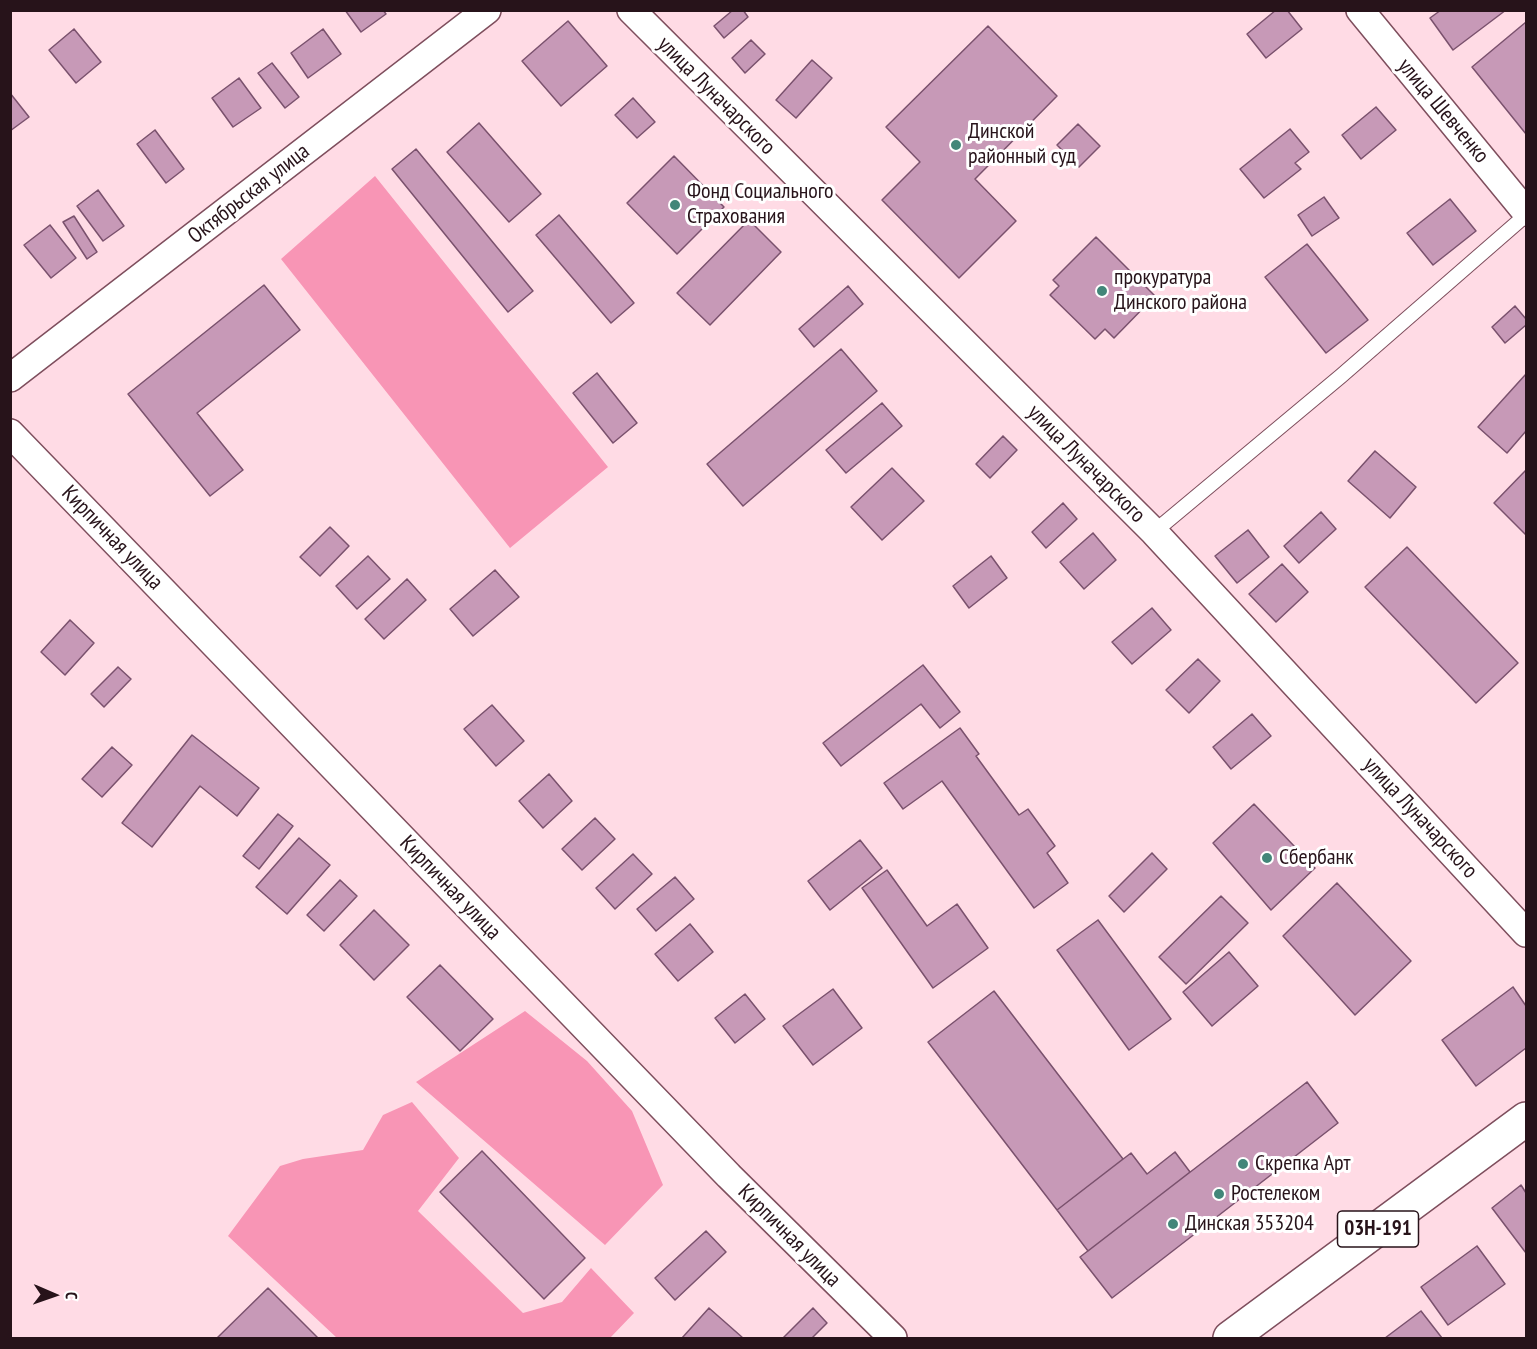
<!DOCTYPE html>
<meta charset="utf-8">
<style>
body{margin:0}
#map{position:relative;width:1537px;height:1349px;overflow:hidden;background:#ffdbe5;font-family:"PT Sans Narrow",sans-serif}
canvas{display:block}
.frame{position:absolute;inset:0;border:12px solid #27131a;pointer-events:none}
.north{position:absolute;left:24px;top:1265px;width:60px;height:60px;-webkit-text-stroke:4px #fff;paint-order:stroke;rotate:92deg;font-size:16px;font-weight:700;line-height:24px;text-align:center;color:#27131a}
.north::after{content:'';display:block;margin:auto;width:21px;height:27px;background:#27131a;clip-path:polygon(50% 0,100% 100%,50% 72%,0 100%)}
</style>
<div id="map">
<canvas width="1537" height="1349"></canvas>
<div class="frame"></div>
<div class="north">С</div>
</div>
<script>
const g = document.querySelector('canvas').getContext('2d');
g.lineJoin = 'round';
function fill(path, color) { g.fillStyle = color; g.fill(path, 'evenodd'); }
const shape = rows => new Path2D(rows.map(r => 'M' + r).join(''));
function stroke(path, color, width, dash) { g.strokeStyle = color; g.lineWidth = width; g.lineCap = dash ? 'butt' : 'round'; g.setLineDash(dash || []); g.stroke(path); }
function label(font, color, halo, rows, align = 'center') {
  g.font = font + ' "PT Sans Narrow",sans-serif'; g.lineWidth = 6; g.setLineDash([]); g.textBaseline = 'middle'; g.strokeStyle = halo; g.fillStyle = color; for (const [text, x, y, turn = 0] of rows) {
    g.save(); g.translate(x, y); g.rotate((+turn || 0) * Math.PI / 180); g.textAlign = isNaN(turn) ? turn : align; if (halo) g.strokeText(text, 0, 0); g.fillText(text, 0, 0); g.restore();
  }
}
fill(shape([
 [375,176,608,467,510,548,281,259],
 [525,1011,587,1061,632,1111,663,1185,605,1245,416,1082],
 [412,1102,459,1158,418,1211,523,1313,562,1302,591,1268,634,1313,610,1338,337,1338,228,1236,280,1166,303,1159,363,1150,383,1115]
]), '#f895b5');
const building = shape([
 [345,10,383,10,386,14,361,32,345,10],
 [733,10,743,10,748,17,724,38,714,26,733,10],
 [1276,10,1287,10,1302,29,1266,58,1247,34,1276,10],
 [1441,10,1506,10,1453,50,1430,18,1441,10],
 [568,21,607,66,561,106,522,61,568,21],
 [1526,22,1526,134,1472,67,1526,22],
 [988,26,1057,96,975,179,1016,221,959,278,882,200,920,162,886,127,988,26],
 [74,29,101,62,76,83,49,50,74,29],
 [323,29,341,54,308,78,291,53,323,29],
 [751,40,765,54,745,73,732,58,751,40],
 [812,60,832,78,796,118,776,100,812,60],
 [272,63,299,97,285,108,258,73,272,63],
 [239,78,261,108,233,127,212,98,239,78],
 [10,93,29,117,10,131,10,93],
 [633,98,655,122,637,138,615,115,633,98],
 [1376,107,1396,130,1361,159,1342,135,1376,107],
 [479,123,541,194,509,222,447,152,479,123],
 [1078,124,1100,146,1079,167,1057,145,1078,124],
 [1290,129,1309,152,1295,163,1301,169,1264,198,1240,169,1290,129],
 [155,130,184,169,166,183,137,144,155,130],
 [416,149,533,291,508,312,392,169,416,149],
 [674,156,724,207,677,254,627,203,674,156],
 [98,190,124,226,103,241,77,206,98,190],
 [1324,197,1339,218,1312,236,1298,215,1324,197],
 [1450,199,1476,231,1433,265,1407,233,1450,199],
 [559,215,634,303,611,323,536,235,559,215],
 [74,216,97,252,87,259,63,222,74,216],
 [749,220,781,252,710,325,677,293,749,220],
 [50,225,76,258,51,278,24,245,50,225],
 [1096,237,1155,296,1114,338,1105,329,1095,339,1050,295,1059,286,1053,280,1096,237],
 [1307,244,1368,320,1326,353,1265,277,1307,244],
 [264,285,300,330,197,413,243,470,210,496,128,394,264,285],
 [848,286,863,304,814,347,799,329,848,286],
 [1515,306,1526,319,1526,325,1505,343,1492,327,1515,306],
 [841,349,877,391,743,506,707,464,841,349],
 [597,373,637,423,613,443,573,393,597,373],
 [1526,374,1526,431,1507,453,1478,427,1526,374],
 [882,403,902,426,846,473,826,450,882,403],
 [1003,436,1017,450,990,478,976,464,1003,436],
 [1375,451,1416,487,1390,518,1348,481,1375,451],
 [892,468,924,501,882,540,851,507,892,468],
 [1526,470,1526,535,1494,503,1526,470],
 [1063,503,1077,519,1046,548,1032,532,1063,503],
 [1321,512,1336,529,1299,563,1284,546,1321,512],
 [330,527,349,546,320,576,300,557,330,527],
 [1248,530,1269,557,1237,583,1215,556,1248,530],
 [1093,533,1116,560,1084,589,1060,562,1093,533],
 [1407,547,1518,663,1476,703,1365,587,1407,547],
 [368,556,390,579,357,609,336,586,368,556],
 [991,556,1007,578,969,608,953,586,991,556],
 [1282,564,1308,592,1276,622,1249,594,1282,564],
 [495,570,519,597,473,636,450,609,495,570],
 [407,579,426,600,384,639,365,619,407,579],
 [1152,608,1171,630,1132,664,1112,642,1152,608],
 [70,620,94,643,65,675,41,652,70,620],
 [1198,659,1220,681,1189,713,1166,690,1198,659],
 [923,665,960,712,940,728,921,704,841,766,823,743,923,665],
 [118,667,131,679,104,707,91,694,118,667],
 [492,705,524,741,496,766,464,729,492,705],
 [1252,714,1271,736,1231,769,1213,747,1252,714],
 [960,728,979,754,976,756,1019,815,1028,809,1055,846,1047,853,1068,883,1034,908,942,781,903,809,884,783,960,728],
 [192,735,259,788,237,816,200,786,152,847,122,823,192,735],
 [112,747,132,765,102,797,82,779,112,747],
 [549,774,572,801,543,828,519,801,549,774],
 [1254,804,1315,868,1271,910,1213,843,1254,804],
 [278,814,293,826,259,869,243,856,278,814],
 [595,818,615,839,582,870,562,849,595,818],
 [299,838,330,865,287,914,256,887,299,838],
 [860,840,882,868,830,910,808,881,860,840],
 [1152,853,1167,869,1124,912,1109,896,1152,853],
 [633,854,652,874,615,909,596,888,633,854],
 [887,870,927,926,957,904,988,948,933,988,862,888,887,870],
 [675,877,694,899,656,931,637,909,675,877],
 [340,880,357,896,324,931,307,915,340,880],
 [1337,883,1411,961,1355,1015,1283,936,1337,883],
 [1221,896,1248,923,1186,984,1159,957,1221,896],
 [374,910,409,945,374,980,340,945,374,910],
 [1098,920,1171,1019,1129,1050,1057,950,1098,920],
 [690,924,713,952,678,981,655,954,690,924],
 [1229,952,1258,986,1212,1026,1183,992,1229,952],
 [440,965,493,1019,460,1051,407,997,440,965],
 [1513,987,1526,1006,1526,1048,1476,1086,1442,1040,1513,987],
 [833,989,862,1028,813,1065,783,1026,833,989],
 [994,991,1123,1159,1057,1210,928,1042,994,991],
 [745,994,765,1019,735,1043,715,1018,745,994],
 [1307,1082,1338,1123,1112,1298,1080,1257,1307,1082],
 [482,1151,585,1258,544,1299,440,1192,482,1151],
 [1175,1152,1190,1172,1088,1251,1057,1210,1131,1153,1147,1174,1175,1152],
 [1521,1185,1526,1193,1526,1253,1492,1208,1521,1185],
 [706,1231,726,1252,675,1300,655,1278,706,1231],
 [1477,1246,1505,1284,1448,1325,1421,1287,1477,1246],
 [268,1288,318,1338,217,1338,268,1288],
 [709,1308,743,1338,682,1338,709,1308],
 [813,1308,827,1323,812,1338,783,1338,813,1308],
 [1421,1311,1442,1338,1385,1338,1421,1311]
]);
fill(building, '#c799b7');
stroke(building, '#7a516d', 1.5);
const lane = shape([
 [1154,532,1341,376,1526,215]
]);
const street = shape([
 [631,10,1154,532,1526,933],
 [1360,10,1526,212],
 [10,378,487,10],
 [10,433,729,1176,893,1338]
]);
const primary = shape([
 [1230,1338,1526,1119]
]);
stroke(lane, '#7e4e5d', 16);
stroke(street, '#7e4e5d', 30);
stroke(primary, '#7e4e5d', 36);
stroke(lane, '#fff', 14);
stroke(street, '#fff', 27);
stroke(primary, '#fff', 33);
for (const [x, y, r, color] of [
 [956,145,6,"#428679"],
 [675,205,6,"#428679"],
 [1102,291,6,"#428679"],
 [1267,858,6,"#428679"],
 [1243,1164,6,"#428679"],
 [1219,1194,6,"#428679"],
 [1173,1224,6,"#428679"]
]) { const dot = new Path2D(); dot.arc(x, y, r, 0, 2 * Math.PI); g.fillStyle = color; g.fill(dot); stroke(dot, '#fff', 2); }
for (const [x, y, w] of [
 [1378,1229,81]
]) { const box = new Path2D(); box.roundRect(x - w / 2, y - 18, w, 36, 4.5); g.fillStyle = '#fff'; g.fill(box); stroke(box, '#27131a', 1.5); }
label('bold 21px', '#27131a', null, [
 ["03Н-191",1378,1229]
]);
label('22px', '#27131a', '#fff', [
 ["улица Луначарского",716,96,45],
 ["улица Шевченко",1443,111,50],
 ["Октябрьская улица",249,194,-38],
 ["улица Луначарского",1086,464,45],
 ["Кирпичная улица",112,538,46],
 ["улица Луначарского",1420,818,47],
 ["Кирпичная улица",450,888,46],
 ["Кирпичная улица",789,1236,45]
]);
label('22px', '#27131a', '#fff', [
 ["Динской",968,132],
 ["районный суд",968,157],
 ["Фонд Социального",687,192],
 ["Страхования",687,217],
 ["прокуратура",1114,278],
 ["Динского района",1114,303],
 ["Сбербанк",1279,858],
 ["Скрепка Арт",1255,1164],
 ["Ростелеком",1231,1194],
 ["Динская 353204",1185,1224]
], 'left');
</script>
